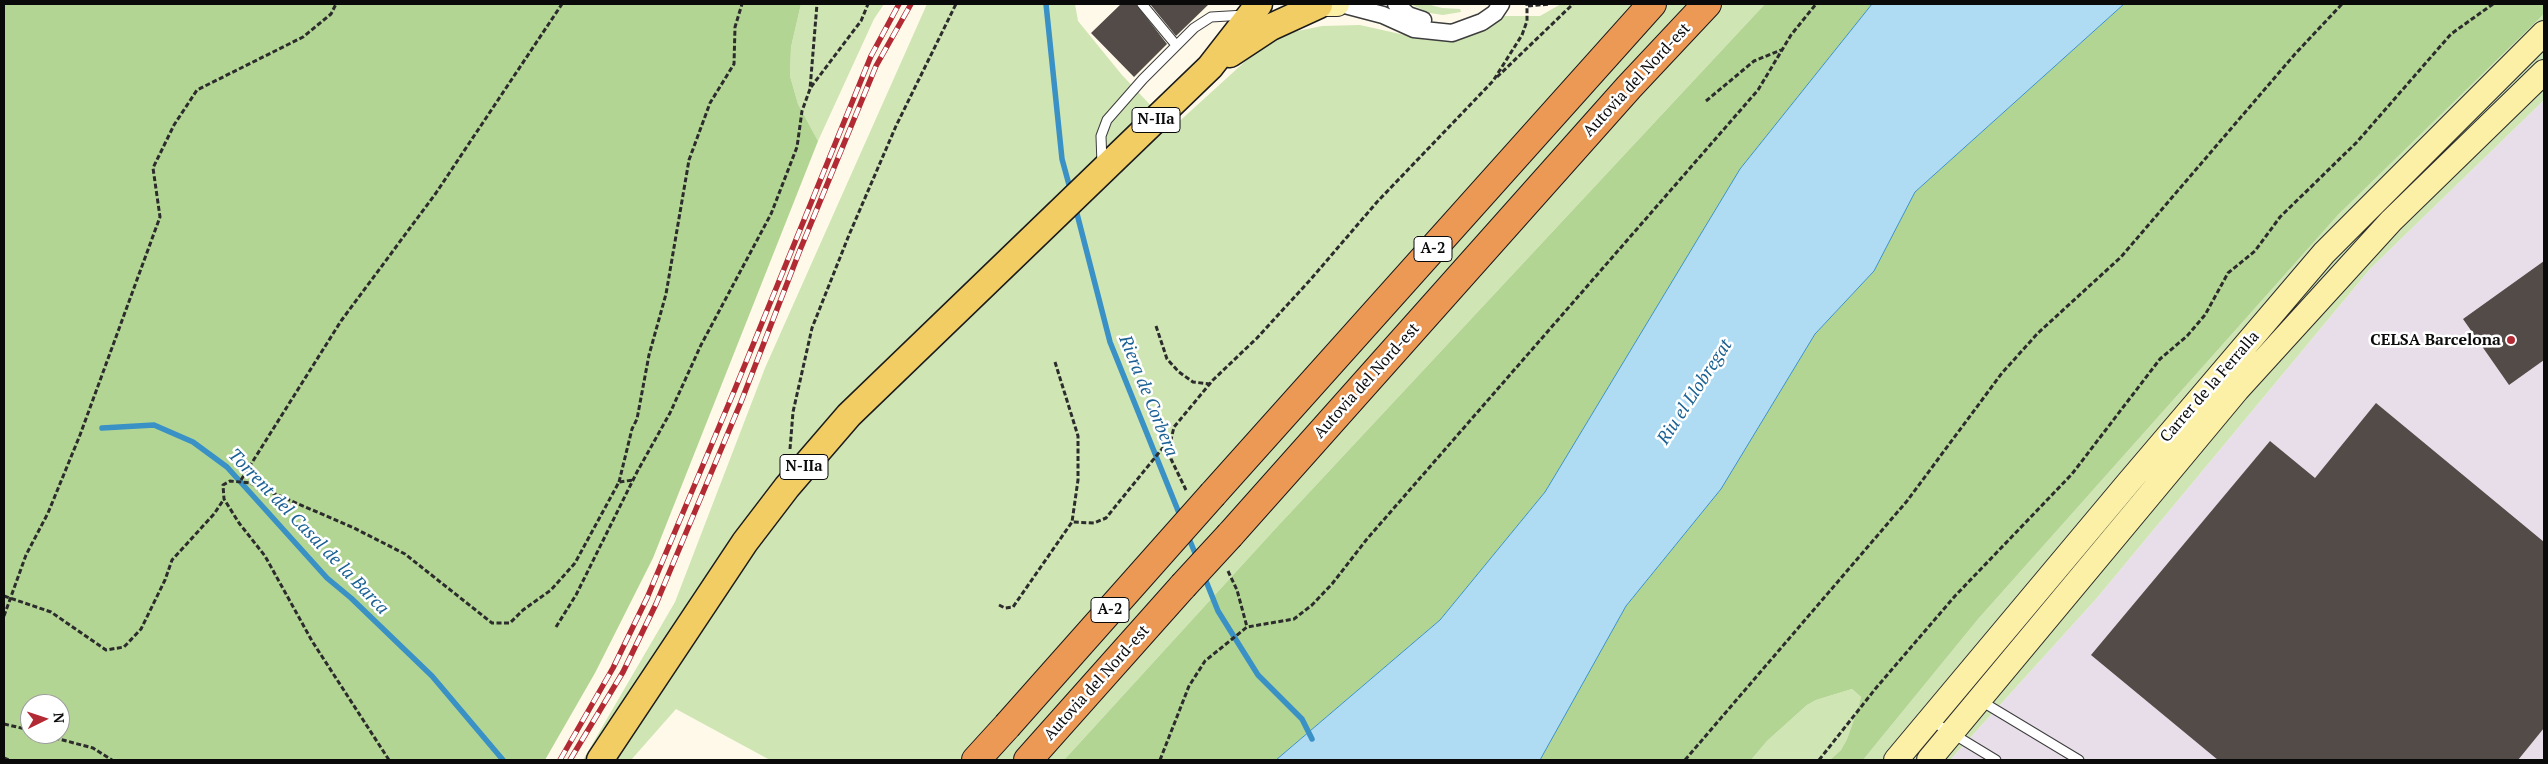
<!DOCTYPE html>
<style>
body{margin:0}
#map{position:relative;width:2548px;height:764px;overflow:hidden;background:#fef9e8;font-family:"PT Serif",serif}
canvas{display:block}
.frame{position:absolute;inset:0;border:5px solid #0a0a0a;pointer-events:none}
.north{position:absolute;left:20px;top:694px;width:50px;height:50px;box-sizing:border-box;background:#fff;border:1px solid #9d9d9d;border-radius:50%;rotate:86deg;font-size:14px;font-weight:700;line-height:20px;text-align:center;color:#0a0a0a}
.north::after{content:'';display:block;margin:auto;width:18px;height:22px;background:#b22a33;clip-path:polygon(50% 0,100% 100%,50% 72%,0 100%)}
</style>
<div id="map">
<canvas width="2548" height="764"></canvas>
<div class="frame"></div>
<div class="north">N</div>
</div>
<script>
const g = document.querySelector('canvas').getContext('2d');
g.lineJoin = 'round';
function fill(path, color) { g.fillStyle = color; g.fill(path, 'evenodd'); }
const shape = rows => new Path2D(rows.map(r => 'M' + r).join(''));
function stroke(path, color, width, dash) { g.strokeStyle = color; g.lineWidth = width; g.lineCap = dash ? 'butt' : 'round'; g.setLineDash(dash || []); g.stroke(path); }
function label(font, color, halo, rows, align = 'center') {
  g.font = font + ' "PT Serif",serif'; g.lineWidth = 5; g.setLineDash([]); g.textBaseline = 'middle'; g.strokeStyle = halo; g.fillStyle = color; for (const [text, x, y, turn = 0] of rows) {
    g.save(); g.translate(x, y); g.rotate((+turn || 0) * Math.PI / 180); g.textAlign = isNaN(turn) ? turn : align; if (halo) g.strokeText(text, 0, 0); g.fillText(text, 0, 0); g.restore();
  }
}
fill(shape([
 [2544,100,2544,760,1950,760,2096,599,2370,269]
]), '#e8dee9');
fill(shape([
 [801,4,884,4,874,19,818,141,798,104,790,76,791,47],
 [927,4,1075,4,1078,21,1122,75,1172,128,1273,36,1322,26,1360,25,1427,40,1473,35,1504,16,1540,16,1561,4,1765,4,1276,528,1064,760,770,760,676,709,631,760,583,760,675,602,765,368],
 [1410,4,1427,4,1442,8,1460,9,1461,12,1443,15,1430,13],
 [2544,14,2544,100,2370,269,2096,599,1950,760,1863,760,1979,618,2338,215],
 [1852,689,1861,697,1858,708,1847,739,1841,750,1830,760,1751,760,1767,741,1807,705,1816,700]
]), '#cfe5b4');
fill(shape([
 [4,4,801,4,791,47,790,76,798,104,818,141,653,558,595,673,545,760,4,760],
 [30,704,60,704,60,734,30,734],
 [1765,4,1872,4,1740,169,1545,492,1440,620,1276,760,1064,760,1276,528],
 [2124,4,2544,4,2544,14,2338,215,1979,618,1863,760,1830,760,1841,750,1847,739,1858,708,1861,697,1852,689,1816,700,1807,705,1767,741,1751,760,1540,760,1626,606,1721,489,1815,334,1874,271,1915,192]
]), '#b3d594');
const water = shape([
 [1872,4,2124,4,1915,192,1874,271,1815,334,1721,489,1626,606,1540,760,1276,760,1440,620,1545,492,1740,169,1872,4]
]);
fill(water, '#afdbf3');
stroke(water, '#3a91c6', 1);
stroke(shape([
 [1046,4,1062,159,1071,192],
 [1075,206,1110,342,1181,518],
 [102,428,154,425,193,442,227,467,327,578,351,598,432,676,503,760],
 [1187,534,1198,560],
 [1204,576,1218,611,1258,675,1302,719,1312,739]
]), '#3a91c6', 5.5);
fill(shape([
 [1121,4,1136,4,1167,44,1134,77,1091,33],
 [1150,4,1209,4,1176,36],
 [2544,261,2544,360,2509,385,2463,319],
 [2376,403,2544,542,2544,728,2518,760,2218,760,2091,655,2270,441,2315,478]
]), '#524b47');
const lane = shape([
 [1142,4,1176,45],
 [1102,164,1101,136,1107,120,1143,79,1194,28,1211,17,1245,15],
 [1981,701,2079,760],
 [1930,720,1996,760]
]);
const street = shape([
 [1341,4,1383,15,1414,29,1452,33,1482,22,1495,13,1501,4],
 [1396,4,1408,15,1423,20]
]);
const secondary = shape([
 [1315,4,1337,4],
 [1896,760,2128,483,2324,253,2544,33],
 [1929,760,2237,390,2391,221,2544,72]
]);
const primary = shape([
 [1230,54,1271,27,1319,5],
 [600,760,745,542,787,487,849,415,1210,67,1259,4]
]);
const highway = shape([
 [1213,494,1652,4],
 [1230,535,1629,87,1707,4],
 [976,760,1007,726],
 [1028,760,1183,586]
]);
stroke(lane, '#3d3d3d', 11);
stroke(street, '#3d3d3d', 19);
stroke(secondary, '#2c2c2c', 26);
stroke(primary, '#1b1b1b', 29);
stroke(highway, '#1b1b1b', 30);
stroke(shape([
 [1528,6,1550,4],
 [1497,77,1573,4],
 [811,87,861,21,868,4],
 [1706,101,1754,61,1781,50],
 [1156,326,1167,359,1179,372,1193,382,1210,384],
 [1055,362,1078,436,1078,480,1072,522],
 [790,449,793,412,812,328,849,235,896,126,956,4],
 [241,480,341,321,436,193,562,4],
 [619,482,632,429,637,419,649,355,666,294,689,160,710,103,734,64,735,27,742,4],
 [1186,490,1171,459,1169,448,1174,427,1213,380,1257,338,1311,279,1377,202,1493,81,1522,35,1527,21,1527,4],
 [1228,571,1237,590,1247,627],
 [4,596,51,612,106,650,124,647,141,629,165,580,172,560,214,514,224,499],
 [999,605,1005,608,1013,607,1072,522,1094,523,1106,518,1170,439],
 [4,616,26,555,48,513,80,435,160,217,153,168,174,125,197,90,303,37,331,14,336,4],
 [556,627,576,595,637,472,670,413,701,345,771,214,797,147,802,111,810,89,817,4],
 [4,724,30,730],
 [40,734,93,748,112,760],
 [4,758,9,760],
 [389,760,312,641,265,556,239,523,224,499,223,485,230,481,250,483,354,528,405,554,492,623,510,623,523,610,551,590,575,563,619,482,633,480],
 [1160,760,1189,686,1205,661,1247,627,1294,619,1312,605,1332,584,1367,539,1758,90,1791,35,1816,4],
 [1685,760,1907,501,2002,373,2038,333,2121,257,2295,54,2342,4],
 [1819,760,1876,688,1955,596,2072,474,2160,359,2187,336,2205,315,2228,273,2255,251,2280,217,2357,142,2451,34,2493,4]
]), '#2c2c2c', 3, [5, 2.5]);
stroke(lane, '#fff', 9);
stroke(street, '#fff', 16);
stroke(secondary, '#fbf0a5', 24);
stroke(primary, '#f2cd64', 26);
stroke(highway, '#ed9956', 28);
const rail = shape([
 [560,760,613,668,647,598,735,389,871,56,899,4],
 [570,760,623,672,656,604,741,402,800,250,876,66,911,4]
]);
stroke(rail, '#b22a33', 5.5);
stroke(rail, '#fff', 4, [11]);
const highwayBridge = shape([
 [1183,586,1230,535],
 [1007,726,1213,494]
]);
stroke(highwayBridge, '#1b1b1b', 30, []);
stroke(highwayBridge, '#ed9956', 28);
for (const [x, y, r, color] of [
 [2511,340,5,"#b22a33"]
]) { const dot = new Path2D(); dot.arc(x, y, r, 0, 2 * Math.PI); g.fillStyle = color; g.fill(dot); stroke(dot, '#fff', 2); }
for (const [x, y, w] of [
 [1156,120,48],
 [1433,249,38],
 [804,467,48],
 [1110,610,38]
]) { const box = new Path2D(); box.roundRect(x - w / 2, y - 12.5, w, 25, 4); g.fillStyle = '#fff'; g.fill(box); stroke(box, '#0a0a0a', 1); }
label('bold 15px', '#0a0a0a', null, [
 ["N-IIa",1156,120],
 ["A-2",1433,249],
 ["N-IIa",804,467],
 ["A-2",1110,610]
]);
label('16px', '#0a0a0a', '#fff', [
 ["Autovia del Nord-est",1637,80,-47],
 ["Autovia del Nord-est",1367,381,-48],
 ["Carrer de la Ferralla",2210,387,-49],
 ["Autovia del Nord-est",1097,683,-48]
]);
label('bold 16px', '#0a0a0a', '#fff', [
 ["CELSA Barcelona",2501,340]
], 'right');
label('italic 18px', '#1b6194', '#fff', [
 ["Riu el Llobregat",1695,392,-57],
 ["Riera de Corbera",1148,396,68],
 ["Torrent del Casal de la Barca",308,532,46]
]);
</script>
